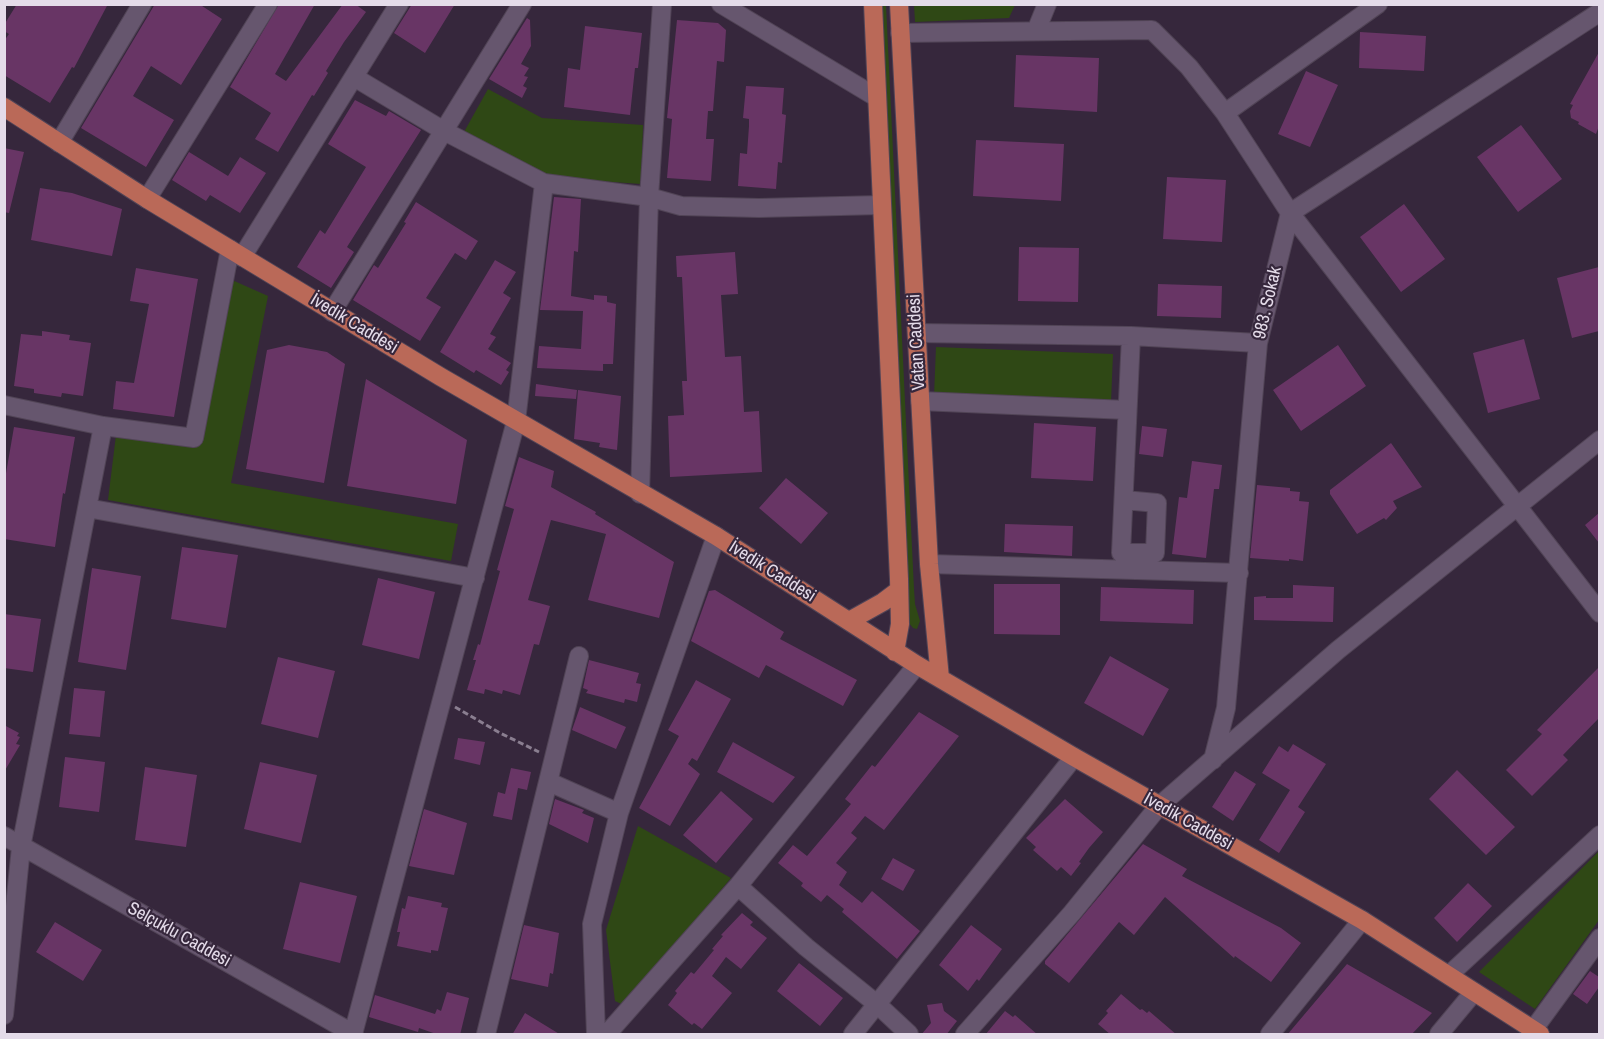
<!DOCTYPE html>
<meta charset="utf-8">
<style>
body{margin:0}
#map{position:relative;width:1604px;height:1039px;overflow:hidden;background:#36273c;font-family:"Archivo Narrow",sans-serif}
canvas{display:block}
.frame{position:absolute;inset:0;border:6px solid #e4dbe9;pointer-events:none}
</style>
<div id="map">
<canvas width="1604" height="1039"></canvas>
<div class="frame"></div>
</div>
<script>
const g = document.querySelector('canvas').getContext('2d');
g.lineJoin = 'round';
function fill(path, color) { g.fillStyle = color; g.fill(path, 'evenodd'); }
const shape = rows => new Path2D(rows.map(r => 'M' + r).join(''));
function stroke(path, color, width, dash) { g.strokeStyle = color; g.lineWidth = width; g.lineCap = dash ? 'butt' : 'round'; g.setLineDash(dash || []); g.stroke(path); }
function label(font, color, halo, rows, align = 'center') {
  g.font = font + ' "Archivo Narrow",sans-serif'; g.lineWidth = 4.5; g.setLineDash([]); g.textBaseline = 'middle'; g.strokeStyle = halo; g.fillStyle = color; for (const [text, x, y, turn = 0] of rows) {
    g.save(); g.translate(x, y); g.rotate((+turn || 0) * Math.PI / 180); g.textAlign = isNaN(turn) ? turn : align; if (halo) g.strokeText(text, 0, 0); g.fillText(text, 0, 0); g.restore();
  }
}
fill(shape([
 [881,5,886,5,914,589,915,604,920,621,917,629,913,628,909,623],
 [914,5,915,4,1015,5,1009,18,915,22],
 [488,89,542,118,643,125,641,184,557,178,532,171,464,132],
 [232,280,268,296,231,483,458,524,451,561,108,500,116,435,201,443],
 [936,347,1113,354,1111,402,934,396],
 [638,826,731,878,624,1005,615,1001,606,930],
 [1599,851,1599,920,1535,1009,1479,972]
]), '#2f4815');
fill(shape([
 [17,4,108,4,74,68,72,67,50,103,4,75,4,41,9,34,4,31,4,25],
 [155,4,199,4,222,19,181,85,151,66,133,96,174,120,146,167,81,128],
 [279,4,315,4,275,74,286,81,343,4,355,4,366,12,344,42,326,71,328,73,314,96,312,95,278,152,255,139,271,113,230,87],
 [412,4,455,4,425,53,394,33],
 [527,18,530,20,531,46,521,64,529,68,524,76,528,77,523,86,527,88,522,98,489,79],
 [677,20,718,23,726,30,724,62,717,61,713,111,708,111,706,139,714,139,711,181,667,178,672,119,667,118],
 [585,26,642,33,638,68,635,68,630,115,564,107,568,68,580,70],
 [1360,32,1426,36,1424,71,1359,68],
 [1599,52,1599,126,1596,134,1578,124,1579,122,1571,118,1570,111,1573,105,1570,104],
 [1016,55,1099,58,1097,112,1014,107],
 [1306,71,1338,85,1310,147,1278,134],
 [746,86,784,88,782,114,786,115,782,163,778,162,776,189,738,186,740,153,747,154,749,126,749,119,743,118],
 [355,100,386,116,389,111,421,130,347,247,354,252,331,288,297,267,320,230,325,234,366,167,328,144],
 [1521,125,1562,179,1518,212,1477,157],
 [976,140,1064,144,1061,201,973,196],
 [4,148,24,152,9,213,4,212],
 [189,152,228,176,240,157,266,173,240,213,210,195,206,201,172,180],
 [1167,177,1226,180,1222,242,1163,239],
 [40,188,72,193,122,209,112,256,31,240],
 [554,197,581,199,578,252,574,251,571,296,594,300,594,295,607,296,607,302,616,304,613,364,603,364,603,371,537,368,539,346,581,349,583,311,540,310],
 [416,202,478,241,466,260,455,253,426,298,441,307,420,341,353,300,374,265,378,268,406,223,404,222],
 [1404,204,1445,259,1401,292,1360,237],
 [1019,247,1079,248,1078,302,1018,301],
 [735,252,738,294,721,295,725,357,741,356,744,412,759,411,762,472,670,477,668,416,684,415,682,381,687,381,682,277,677,277,676,256],
 [495,260,516,272,503,293,511,298,490,334,496,337,488,349,511,363,506,370,509,372,501,385,476,370,474,373,440,352],
 [1599,267,1599,331,1572,338,1557,278],
 [136,268,198,279,174,417,113,409,116,381,134,383,149,304,130,301],
 [1158,284,1222,286,1221,318,1157,316],
 [42,331,70,335,69,340,91,343,83,396,62,393,61,397,34,393,34,389,14,386,21,334,42,336],
 [1524,339,1540,399,1488,413,1473,353],
 [289,345,327,352,345,364,324,483,246,469,267,350],
 [1338,345,1366,386,1301,431,1273,390],
 [366,379,467,440,456,504,347,486],
 [536,384,577,390,576,399,535,396],
 [578,390,621,396,617,450,599,447,600,443,574,439],
 [1034,423,1096,427,1093,481,1031,478],
 [1142,426,1167,429,1163,457,1139,454],
 [14,427,75,437,65,494,63,493,55,547,4,539,4,485],
 [1391,443,1422,487,1393,501,1397,508,1386,520,1384,518,1357,534,1330,494,1330,490],
 [519,457,554,471,551,487,596,512,595,514,674,562,659,618,588,600,606,534,551,520,528,600,550,606,539,645,534,644,520,695,503,690,502,694,485,689,484,694,467,690,476,660,473,660,478,644,480,645,500,571,497,570,514,509,505,506],
 [1192,461,1222,465,1219,489,1214,489,1206,558,1172,554,1179,497,1187,498],
 [786,478,828,513,801,544,759,508],
 [1257,485,1290,488,1290,491,1300,492,1299,501,1309,502,1303,561,1289,559,1289,561,1250,558],
 [1599,513,1599,543,1585,525],
 [1005,524,1073,526,1072,556,1004,552],
 [182,547,238,555,226,628,171,619],
 [92,568,141,576,126,670,78,662],
 [378,578,435,592,419,659,362,645],
 [994,584,1060,584,1060,635,994,634],
 [1293,585,1334,587,1333,622,1254,620,1254,597,1266,596,1266,598,1293,598],
 [1101,587,1194,590,1193,624,1100,621],
 [715,590,784,632,780,639,857,680,843,706,766,665,759,678,691,641,709,591],
 [4,614,41,619,33,672,4,668],
 [1110,656,1169,689,1143,736,1084,703],
 [278,657,335,671,318,738,261,724],
 [589,660,639,673,636,683,641,684,637,702,625,699,624,703,586,693,588,690,583,688],
 [1599,667,1599,718,1563,755,1568,760,1532,796,1506,770,1542,734,1537,730],
 [696,680,731,699,697,761,692,758,688,764,700,774,670,826,639,808,679,736,668,730],
 [74,688,105,691,100,737,69,734],
 [580,707,626,727,616,749,572,730],
 [919,712,959,736,884,830,865,816,851,833,857,838,836,863,847,872,839,885,862,903,872,891,920,931,897,959,842,912,844,909,827,895,821,902,801,886,803,883,778,863,793,845,807,856,851,804,845,799,872,765,875,767],
 [4,725,19,733,17,736,20,737,16,744,20,745,4,772],
 [458,738,485,742,480,765,454,759],
 [733,742,795,777,773,803,717,772],
 [1293,744,1326,764,1298,807,1305,812,1279,853,1259,840,1290,790,1262,773,1279,746,1288,752],
 [65,757,105,762,99,812,59,807],
 [260,762,317,775,301,843,244,829],
 [145,767,197,775,186,847,135,840],
 [511,768,531,772,527,790,518,788,512,820,493,816,498,792,505,794],
 [1457,770,1515,827,1486,855,1429,799],
 [1235,771,1256,784,1233,821,1212,807],
 [721,791,753,819,716,863,683,835],
 [555,799,584,810,582,813,594,818,588,843,549,824],
 [1065,799,1103,832,1089,848,1079,862,1081,863,1071,876,1061,867,1057,871,1033,850,1036,847,1026,838],
 [424,809,467,823,454,875,409,866],
 [1143,844,1187,869,1182,876,1281,928,1301,943,1271,982,1235,956,1234,958,1165,897,1134,935,1119,922,1069,983,1045,964,1045,961],
 [893,858,915,870,903,891,881,879],
 [300,882,357,896,340,963,283,949],
 [1468,883,1492,906,1457,942,1434,918],
 [408,896,442,903,441,907,448,908,438,951,431,950,431,953,397,946,400,932,397,932,402,908,405,909],
 [742,913,753,922,750,925,767,938,741,969,726,957,712,976,732,993,702,1029,694,1023,692,1025,668,1005,677,993,675,991,691,972,694,974,714,950,712,949,723,936,721,935],
 [55,922,102,950,83,981,36,952],
 [524,925,559,933,553,974,550,973,548,987,511,979],
 [971,925,1002,949,979,981,977,979,968,991,939,965],
 [799,963,843,998,820,1026,777,991],
 [1347,964,1432,1013,1411,1035,1287,1035],
 [1590,971,1599,977,1599,987,1587,1004,1573,994],
 [447,992,469,998,460,1035,439,1035,419,1028,418,1032,369,1017,375,995,435,1014,437,1009,441,1011],
 [1121,994,1140,1010,1142,1009,1147,1013,1149,1011,1177,1035,1111,1035,1098,1024,1108,1013,1106,1011],
 [942,1003,944,1011,957,1021,946,1035,921,1035,931,1023,927,1005],
 [1005,1011,1013,1017,1015,1015,1038,1035,985,1035],
 [525,1013,561,1035,512,1035]
]), '#683565');
const minor = shape([
 [721,4,876,97],
 [1036,31,1047,4],
 [900,33,1152,30,1189,67,1225,113,1290,213,1600,613],
 [354,77,444,131,544,183,649,197,681,206,759,208,881,205],
 [1225,113,1378,4],
 [59,143,142,4],
 [147,199,268,4],
 [242,257,399,4],
 [332,312,522,4],
 [917,333,1131,336,1258,343],
 [920,401,1127,410],
 [4,405,103,426,194,438,230,249],
 [640,494,649,197,662,4],
 [1124,500,1157,503,1155,553,1121,553,1131,336],
 [87,508,475,578],
 [929,564,1239,573],
 [1213,760,1226,708,1258,343,1290,213,1600,12],
 [549,782,619,813],
 [4,836,354,1034],
 [738,886,806,947,878,1005,909,1034],
 [1449,975,1600,835],
 [4,1015,21,847,103,426],
 [1533,1030,1600,938],
 [353,1034,516,421,544,183],
 [486,1034,579,656],
 [596,1034,592,924,619,813,716,536],
 [607,1034,738,886,917,665],
 [853,1034,1074,757],
 [965,1034,1072,913,1159,806,1338,650,1600,440],
 [1270,1034,1362,920],
 [1439,1034,1474,992]
]);
const major = shape([
 [873,4,899,579,900,624,895,652],
 [899,4,929,564,940,678],
 [4,107,147,199,441,377,716,536,917,665,1074,757,1362,920,1540,1034],
 [849,621,883,602,899,590]
]);
stroke(minor, '#514456', 20);
stroke(major, '#514456', 20);
stroke(shape([
 [455,707,500,733,539,752]
]), '#8a7e90', 3, [6, 3]);
stroke(minor, '#66566e', 18);
stroke(major, '#ba6958', 18);
label('18px', '#e4dbe9', '#36273c', [
 ["983. Sokak",1268,303,-77],
 ["İvedik Caddesi",354,324,31],
 ["Vatan Caddesi",917,342,-93],
 ["İvedik Caddesi",772,572,32],
 ["İvedik Caddesi",1188,822,29],
 ["Selçuklu Caddesi",179,935,29]
]);
</script>
